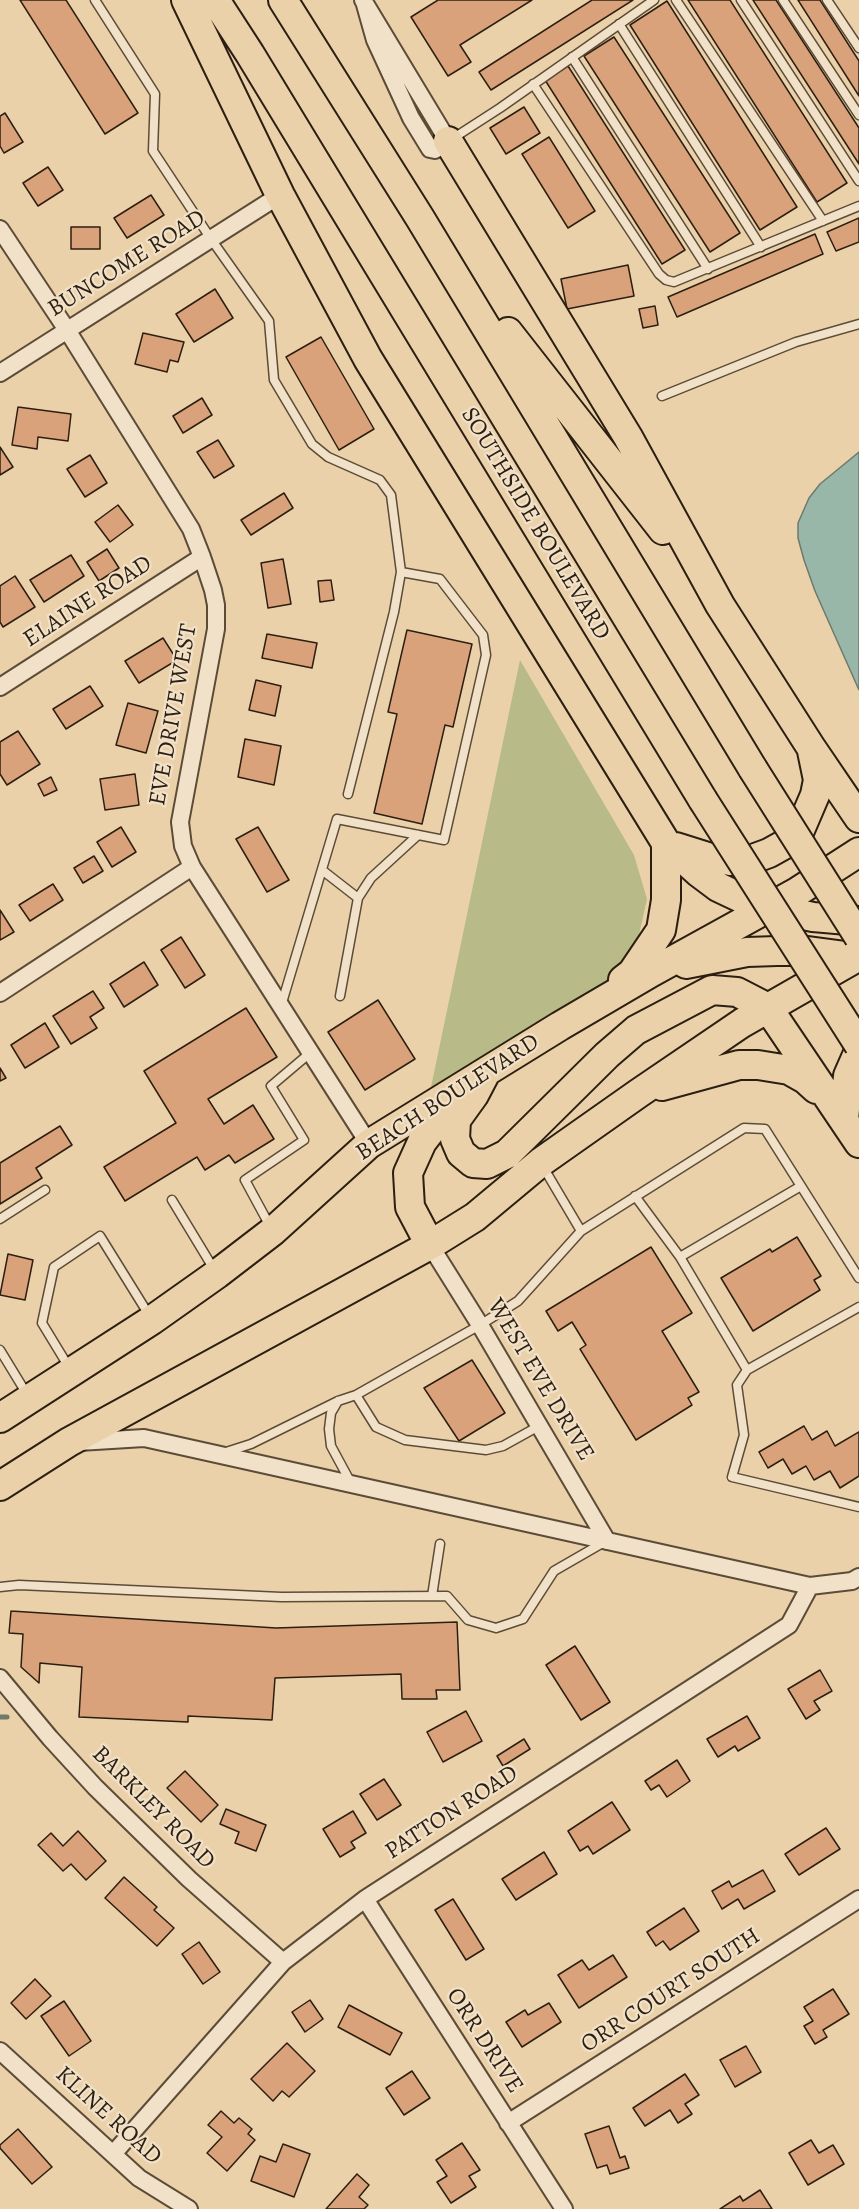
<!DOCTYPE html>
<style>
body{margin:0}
canvas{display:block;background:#ead1aa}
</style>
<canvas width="859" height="2209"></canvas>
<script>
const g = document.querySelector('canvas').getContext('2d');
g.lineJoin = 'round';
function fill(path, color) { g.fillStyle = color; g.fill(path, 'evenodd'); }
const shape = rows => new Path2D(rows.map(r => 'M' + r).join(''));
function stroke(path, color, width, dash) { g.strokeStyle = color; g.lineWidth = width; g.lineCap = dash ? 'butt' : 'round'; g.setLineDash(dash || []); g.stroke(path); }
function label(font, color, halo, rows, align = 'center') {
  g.font = font + ' Alegreya,serif'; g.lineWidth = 4.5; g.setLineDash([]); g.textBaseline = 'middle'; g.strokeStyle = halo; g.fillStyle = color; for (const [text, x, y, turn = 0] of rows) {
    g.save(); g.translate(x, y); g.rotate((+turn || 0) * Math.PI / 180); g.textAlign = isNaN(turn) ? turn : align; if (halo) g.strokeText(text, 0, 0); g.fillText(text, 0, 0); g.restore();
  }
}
fill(shape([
 [520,660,634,855,647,899,633,962,589,995,430,1092]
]), '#b8bb87');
const water = shape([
 [859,452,859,690,815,591,804,560,798,538,798,523,809,498,820,484,859,452]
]);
fill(water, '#98b7a9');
stroke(water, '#6d7a6c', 1.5);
stroke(shape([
 [0,1717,7,1717]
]), '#6d7a6c', 5);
const building = shape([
 [20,0,66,0,138,113,105,134,20,0],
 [438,0,532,0,460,45,471,62,448,76,411,17,438,0],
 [592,0,633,0,491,90,479,72,592,0],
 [688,0,730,0,847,183,817,202,688,0],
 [753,0,776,0,859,128,859,164,753,0],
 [798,0,820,0,859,61,859,96,798,0],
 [667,1,797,207,760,230,630,25,667,1],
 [614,37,740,233,710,252,584,56,614,37],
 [568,66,685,250,662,264,545,80,568,66],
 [524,107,540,133,506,154,490,128,524,107],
 [5,113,23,142,4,153,0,146,0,116,5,113],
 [549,137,595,211,568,228,522,154,549,137],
 [48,167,63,190,38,206,23,183,48,167],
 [151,195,164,215,127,238,114,218,151,195],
 [859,218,859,242,836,251,827,232,859,218],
 [71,227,100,227,100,249,71,249,71,227],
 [815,234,823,254,677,317,668,297,815,234],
 [628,265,634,296,567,309,561,279,628,265],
 [215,289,233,318,194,342,176,314,215,289],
 [655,306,658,325,643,328,639,309,655,306],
 [143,333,184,342,178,362,170,360,167,372,135,364,143,333],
 [321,337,374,429,339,450,286,357,321,337],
 [202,398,212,415,183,433,173,416,202,398],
 [18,407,71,414,68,441,38,437,37,449,12,445,18,407],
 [218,440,234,466,214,478,197,452,218,440],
 [0,447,13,467,0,475,0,447],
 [90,455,107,483,85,497,67,469,90,455],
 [284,493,293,508,251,535,241,520,284,493],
 [118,505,133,525,110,542,95,522,118,505],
 [107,549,119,568,99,581,87,562,107,549],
 [71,555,84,576,44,602,30,580,71,555],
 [283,559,291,604,268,608,261,563,283,559],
 [15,576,35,607,3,627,0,622,0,586,15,576],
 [331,580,334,600,320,602,318,581,331,580],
 [407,630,472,644,453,727,445,725,422,824,374,813,397,714,388,712,407,630],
 [267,634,317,643,312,668,262,658,267,634],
 [163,638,177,660,139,683,125,661,163,638],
 [256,680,281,686,275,716,249,710,256,680],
 [90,686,103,706,66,729,53,709,90,686],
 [128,703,158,711,146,753,116,745,128,703],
 [18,731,40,764,7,785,0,774,0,742,18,731],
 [245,739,281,746,274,785,238,777,245,739],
 [135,774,139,805,105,810,100,779,135,774],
 [51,777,57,790,44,796,38,784,51,777],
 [121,827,136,852,112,867,97,842,121,827],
 [258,827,289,880,267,892,236,839,258,827],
 [94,856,103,871,83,883,74,868,94,856],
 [53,884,63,900,30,921,19,905,53,884],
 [0,910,14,932,0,940,0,910],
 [181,937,205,975,185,988,161,950,181,937],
 [144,962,158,985,124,1007,110,984,144,962],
 [93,991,104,1008,90,1017,97,1028,71,1044,53,1016,93,991],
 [378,1000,415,1059,365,1090,328,1032,378,1000],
 [246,1008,277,1057,208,1099,224,1124,253,1105,274,1139,235,1163,229,1155,205,1170,197,1157,125,1201,104,1167,176,1123,144,1071,246,1008],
 [45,1023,59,1047,25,1068,11,1045,45,1023],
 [0,1068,6,1078,0,1081,0,1068],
 [60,1126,72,1145,36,1168,42,1178,0,1204,0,1163,60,1126],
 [797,1237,821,1276,814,1280,820,1290,753,1331,721,1278,770,1249,772,1252,797,1237],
 [651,1247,692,1313,662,1331,699,1392,688,1398,692,1405,636,1440,580,1349,586,1345,572,1322,558,1331,546,1311,651,1247],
 [8,1254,33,1260,25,1300,0,1295,8,1254],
 [472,1360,505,1413,459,1441,424,1388,472,1360],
 [804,1426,812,1440,827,1431,835,1446,859,1432,859,1476,840,1488,830,1471,814,1480,806,1466,792,1474,783,1459,768,1468,759,1452,804,1426],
 [11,1611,276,1628,457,1622,460,1690,436,1690,437,1699,402,1699,401,1674,275,1678,272,1720,188,1716,188,1722,79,1717,82,1667,40,1663,39,1683,21,1667,23,1634,9,1633,11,1611],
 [575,1646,610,1702,581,1720,546,1665,575,1646],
 [820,1670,832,1691,814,1701,820,1710,806,1719,788,1689,820,1670],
 [466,1711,482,1741,443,1762,427,1732,466,1711],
 [747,1716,760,1738,738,1751,735,1746,718,1757,707,1739,747,1716],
 [524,1739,530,1749,503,1766,497,1756,524,1739],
 [677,1760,690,1781,667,1797,659,1785,651,1790,645,1781,677,1760],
 [185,1771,218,1805,201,1822,167,1788,185,1771],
 [384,1779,401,1805,377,1820,360,1794,384,1779],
 [612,1802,630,1830,593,1854,588,1846,580,1851,568,1831,612,1802],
 [226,1809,266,1825,256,1851,235,1843,239,1832,220,1824,226,1809],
 [353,1811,366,1833,351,1842,355,1848,340,1857,323,1829,353,1811],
 [826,1828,840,1849,799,1875,785,1854,826,1828],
 [78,1831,106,1861,86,1880,71,1864,63,1871,38,1845,51,1833,63,1846,78,1831],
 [544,1852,557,1874,516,1900,502,1879,544,1852],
 [763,1870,775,1891,744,1909,738,1899,722,1909,712,1891,729,1881,732,1887,763,1870],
 [124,1877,157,1907,154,1910,174,1928,157,1946,105,1898,124,1877],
 [453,1899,484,1949,466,1960,435,1910,453,1899],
 [684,1908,699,1931,670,1950,663,1941,656,1946,647,1932,684,1908],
 [199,1942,220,1972,203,1984,182,1954,199,1942],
 [613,1955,627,1977,579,2008,558,1975,582,1960,589,1970,613,1955],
 [35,1979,51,1996,26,2019,11,2003,35,1979],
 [833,1989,849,2014,823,2030,827,2037,815,2044,804,2026,813,2021,804,2007,833,1989],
 [310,2000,323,2019,305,2032,292,2012,310,2000],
 [64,2001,91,2041,69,2056,41,2016,64,2001],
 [549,2003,561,2022,522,2047,506,2022,525,2010,528,2015,549,2003],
 [349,2005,402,2033,390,2055,338,2027,349,2005],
 [287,2043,315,2071,289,2097,282,2091,273,2101,251,2079,287,2043],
 [746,2046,761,2072,735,2087,720,2060,746,2046],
 [412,2071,430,2098,404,2115,386,2088,412,2071],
 [685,2074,699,2095,685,2104,692,2114,678,2123,670,2110,645,2126,633,2108,685,2074],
 [221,2111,234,2123,239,2118,252,2129,248,2134,255,2140,227,2171,207,2153,222,2137,208,2125,221,2111],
 [609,2126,620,2158,625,2156,629,2168,610,2174,607,2165,597,2168,585,2134,609,2126],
 [18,2129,52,2167,32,2184,0,2148,0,2145,18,2129],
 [811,2140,819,2153,833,2145,844,2164,808,2185,789,2153,811,2140],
 [462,2143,480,2170,469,2176,476,2187,451,2203,437,2182,447,2176,436,2160,462,2143],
 [283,2144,310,2154,294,2197,251,2181,260,2156,276,2162,283,2144],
 [357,2174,369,2185,359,2197,368,2205,364,2209,326,2209,357,2174],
 [760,2190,772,2209,720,2209,740,2196,743,2201,760,2190]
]);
fill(building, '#daa27a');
stroke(building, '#2c1f11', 1.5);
const lane = shape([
 [95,0,155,94,153,151,211,239,269,321,274,380,312,444,328,457,380,480,391,495,401,572,440,579,483,635,486,655,444,840,337,819,281,1006],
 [676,0,823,221],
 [741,0,859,181],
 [783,0,859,115],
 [827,0,859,48],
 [619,24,761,247],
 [572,57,708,269],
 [533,84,659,274,666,280,674,282,859,206],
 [452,139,500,108,654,0],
 [662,396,796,342,859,324],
 [348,794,394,612,401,572],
 [322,870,358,898],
 [340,996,358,898,371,878,418,835],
 [542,1165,581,1231],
 [635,1196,680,1257,747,1370,737,1385,744,1435,732,1477,859,1507],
 [172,1200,215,1271],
 [0,1219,45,1190],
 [271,1228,245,1180,304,1140,271,1086,310,1053],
 [680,1257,801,1186],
 [0,1350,28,1396],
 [70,1369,42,1323,54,1267,100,1236,149,1315],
 [747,1370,859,1307],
 [356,1395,376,1427,405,1440,486,1450,503,1446,539,1426],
 [338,1401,331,1413,329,1429,331,1446,351,1483],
 [226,1452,251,1444,338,1401,356,1395,480,1325,518,1301,581,1231,744,1128,765,1129,859,1278],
 [0,1587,19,1585,281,1597,447,1596,468,1620,496,1628,523,1619,554,1571,606,1541],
 [432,1596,440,1544]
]);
const street = shape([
 [363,0,448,141,435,150,430,149,411,118,375,40,364,1],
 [0,229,67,330,191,529,202,557,213,590,216,605,216,629,180,822,183,846,192,867,369,1144],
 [0,373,280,195],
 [0,687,202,557],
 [0,993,192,867],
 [430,1245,480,1325,607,1541],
 [79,1442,144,1438,810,1586,852,1581,859,1577],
 [0,1678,50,1738,95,1787,189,1879,283,1962],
 [365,1899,564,2209],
 [0,2051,139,2178,189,2209],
 [508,2123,859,1899],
 [113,2154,283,1962,365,1899,789,1625,810,1586]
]);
const highway = shape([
 [186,0,280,195,368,359,666,843,698,872,718,887,756,905,813,917,859,921],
 [215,0,250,54,703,800],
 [283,0,420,218,753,769],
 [448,141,628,437,720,605,812,749,859,818],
 [508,332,663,530],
 [676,847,711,858,730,861,750,860,769,853,787,843,800,830,815,795,818,780,812,751],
 [686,964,747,952,777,951,808,951,859,958],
 [623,980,632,973,661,930,666,900,666,843],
 [485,1074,474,1095,456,1120,455,1139,461,1153,473,1163,487,1164,507,1154,607,1055,636,1030,712,990,737,992,768,1008,859,1143],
 [662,1086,739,1065,758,1065,789,1070,805,1079,816,1089],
 [844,1120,848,1076,859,1051],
 [430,1245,410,1207,408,1173,422,1142,456,1098],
 [0,1418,152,1320,217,1274,273,1231,369,1144,560,1026,652,972,797,892,859,852],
 [0,1486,69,1442,430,1245,475,1217,541,1162,639,1093,742,1023,859,956]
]);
stroke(lane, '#5c4c37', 11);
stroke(street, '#5c4c37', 20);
stroke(highway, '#2c1f11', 32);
stroke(lane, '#f1e1c8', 8);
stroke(street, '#f1e1c8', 16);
stroke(highway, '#ead1aa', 28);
const highwayBridge = shape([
 [753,769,859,937],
 [703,800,859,1045]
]);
stroke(highwayBridge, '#2c1f11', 32, []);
stroke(highwayBridge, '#ead1aa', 28);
label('24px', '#2c1f11', '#f1e1c8', [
 ["BUNCOME ROAD",127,264,-32],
 ["SOUTHSIDE BOULEVARD",535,524,59],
 ["ELAINE ROAD",88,602,-33],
 ["EVE DRIVE WEST",174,715,-80],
 ["BEACH BOULEVARD",448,1098,-33],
 ["WEST EVE DRIVE",540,1380,59],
 ["BARKLEY ROAD",153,1808,45],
 ["PATTON ROAD",452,1813,-33],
 ["ORR COURT SOUTH",671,1991,-33],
 ["ORR DRIVE",484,2041,57],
 ["KLINE ROAD",108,2116,42]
]);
</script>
